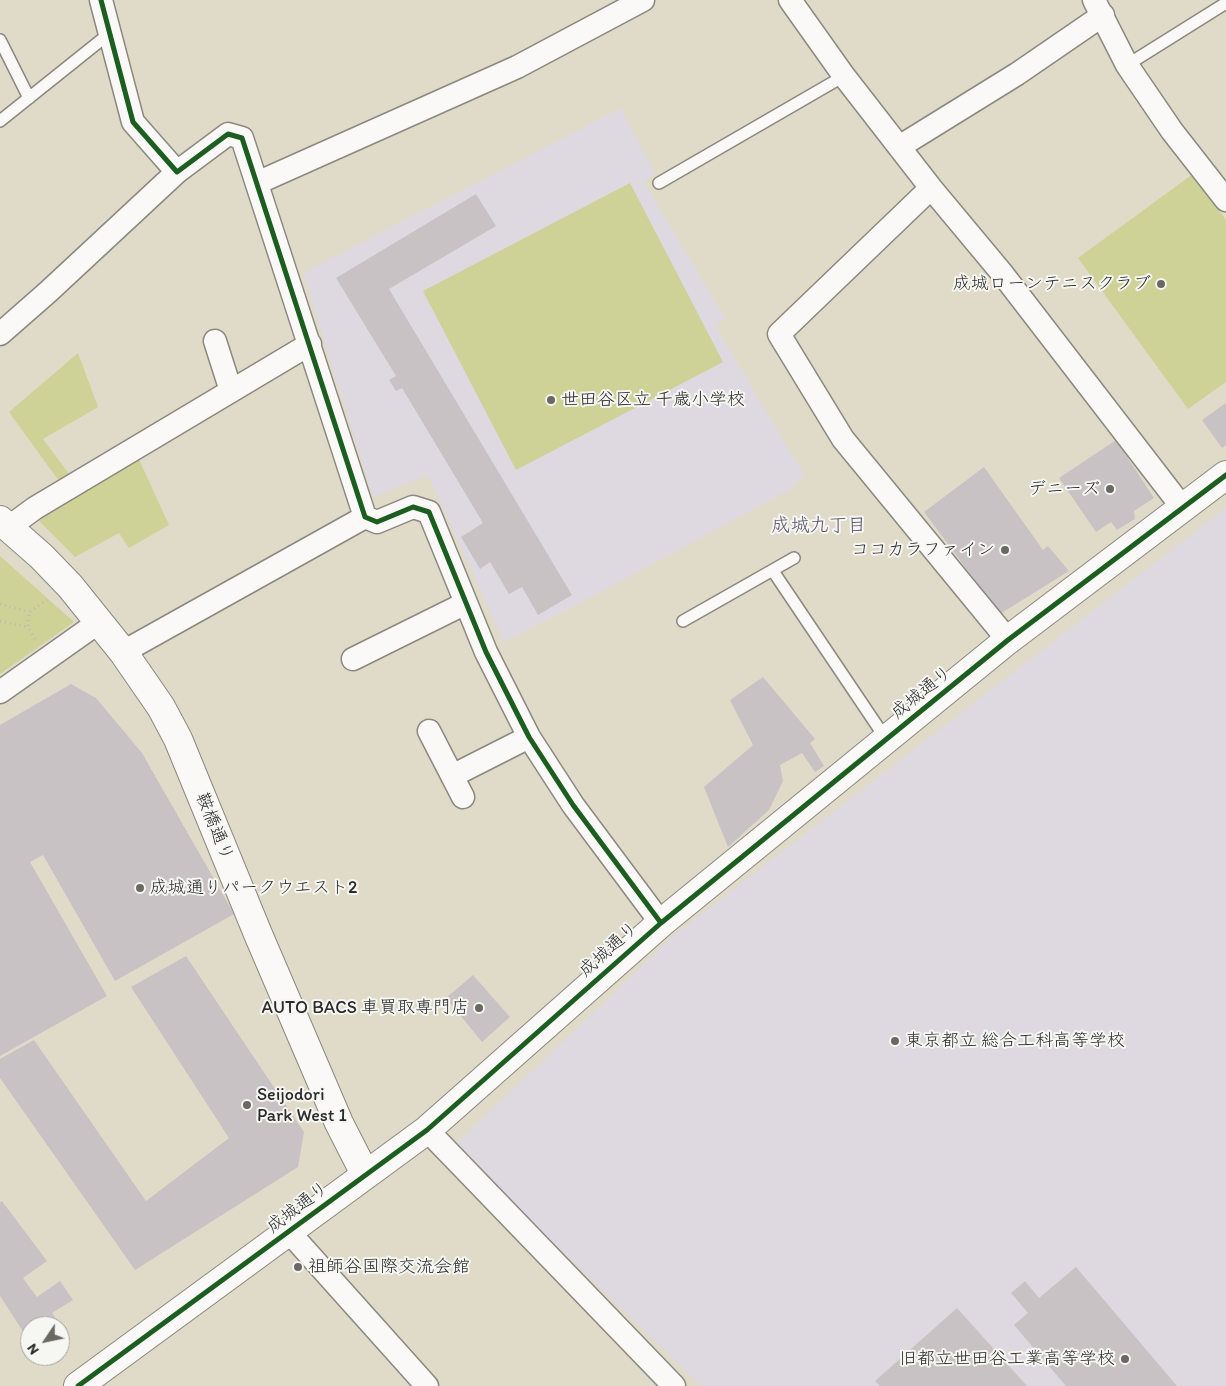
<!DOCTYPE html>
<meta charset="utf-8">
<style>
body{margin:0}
#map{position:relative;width:1226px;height:1386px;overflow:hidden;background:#e0dac8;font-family:Itim,sans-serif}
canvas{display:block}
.north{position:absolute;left:20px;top:1316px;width:50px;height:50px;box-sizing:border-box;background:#f6f6f2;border:1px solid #a5a5a2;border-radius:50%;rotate:236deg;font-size:14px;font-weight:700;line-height:20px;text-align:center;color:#2b2b2b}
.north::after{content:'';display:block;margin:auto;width:18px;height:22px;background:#6a6862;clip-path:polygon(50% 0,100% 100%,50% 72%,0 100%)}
</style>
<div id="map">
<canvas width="1226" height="1386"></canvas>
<div class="north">N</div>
</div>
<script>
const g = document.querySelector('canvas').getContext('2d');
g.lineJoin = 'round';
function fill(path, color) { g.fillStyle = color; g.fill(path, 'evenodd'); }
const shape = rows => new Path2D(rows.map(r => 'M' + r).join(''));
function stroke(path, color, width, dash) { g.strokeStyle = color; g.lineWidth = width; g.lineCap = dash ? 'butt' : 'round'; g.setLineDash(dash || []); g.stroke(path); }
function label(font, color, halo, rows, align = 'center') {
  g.font = font + ' Itim,"Klee One",sans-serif'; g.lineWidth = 4; g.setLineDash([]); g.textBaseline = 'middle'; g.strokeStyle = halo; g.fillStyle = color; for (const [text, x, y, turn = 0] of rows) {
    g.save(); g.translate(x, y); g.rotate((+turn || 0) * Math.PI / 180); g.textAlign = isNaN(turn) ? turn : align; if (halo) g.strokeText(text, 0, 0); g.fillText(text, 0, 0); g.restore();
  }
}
fill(shape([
 [621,108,655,174,644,182,725,318,715,325,804,475,789,490,595,595,504,642,428,475,373,497,303,273],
 [1226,508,1226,1386,701,1386,454,1146,673,936]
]), '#ded8e1');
fill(shape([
 [1193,174,1226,220,1226,382,1188,409,1078,258],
 [630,183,723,362,516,470,423,291],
 [78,353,98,407,43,439,69,474,59,481,9,412],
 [136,453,169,525,129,548,119,533,75,557,33,515],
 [0,556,74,622,0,674]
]), '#ced296');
fill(shape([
 [476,194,496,226,389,289,572,595,538,615,522,587,509,594,490,562,480,569,461,537,483,523,402,388,396,391,389,380,396,376,336,278],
 [1226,403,1226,445,1222,448,1202,420],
 [1116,440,1154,498,1134,511,1135,519,1117,530,1111,522,1096,532,1059,478],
 [984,467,1043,550,1048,546,1069,571,1000,614,924,512],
 [763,677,815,739,810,743,824,766,815,772,802,753,780,765,783,781,769,810,728,847,704,787,753,745,730,700],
 [71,684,96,698,142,753,234,914,115,981,43,855,30,862,107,996,0,1056,0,725],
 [186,956,304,1132,298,1167,135,1270,0,1078,0,1059,34,1040,146,1201,229,1138,131,987],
 [473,975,510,1017,482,1042,446,998],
 [2,1201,47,1261,23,1278,37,1297,60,1281,73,1300,52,1313,70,1339,60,1345,60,1326,30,1326,30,1355,20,1338,24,1333,0,1296,0,1202],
 [1076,1267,1177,1386,1066,1386,1014,1325,1028,1313,1011,1293,1025,1281,1039,1298],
 [957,1308,1027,1386,880,1386,875,1381]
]), '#c9c2c5');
const lane = shape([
 [0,40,29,98],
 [1127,65,1226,3],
 [0,121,110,33],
 [659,183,844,76],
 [773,571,886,739],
 [683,621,794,558]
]);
const street = shape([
 [101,0,133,122,177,172,228,134,242,138,365,517,377,522,413,507,429,512,486,652,529,737,573,805,661,923],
 [790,0,844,76,931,188,1001,272,1182,507],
 [1094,0,1127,65,1172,131,1226,200],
 [899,147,1017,74,1103,15],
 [257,183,517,67,643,0],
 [931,188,779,334,843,439,1008,640],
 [0,334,48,292,177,172],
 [215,341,231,391],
 [9,527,35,508,310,344],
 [123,652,365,517],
 [353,659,466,603],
 [0,692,99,622],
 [429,731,463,797],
 [452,776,529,737],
 [427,1130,674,1386],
 [289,1232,427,1386]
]);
const secondary = shape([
 [0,520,41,556,70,586,123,652,161,707,178,739,258,934,339,1123,365,1174],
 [78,1386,427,1130,661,923,1008,640,1226,475]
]);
stroke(lane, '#8b887f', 14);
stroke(street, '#8b887f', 25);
stroke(secondary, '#8b887f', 30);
stroke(shape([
 [0,604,29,612],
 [0,621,28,627],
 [35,639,28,627,29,612,47,600]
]), '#bbbbb7', 3, [1, 4]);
stroke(lane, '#faf9f7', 11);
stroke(street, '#faf9f7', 22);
stroke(secondary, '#faf9f7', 28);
stroke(shape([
 [101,0,133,122,177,172,228,134,242,138,365,517,377,522,413,507,429,512,486,652,529,737,573,805,661,923],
 [78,1386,427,1130,661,923,1008,640,1226,475]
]), '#1b5e20', 5);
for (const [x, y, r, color] of [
 [1161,284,5,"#6a6862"],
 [551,400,5,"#6a6862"],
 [1110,489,5,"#6a6862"],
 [1005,550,5,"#6a6862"],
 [140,888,5,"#6a6862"],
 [479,1008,5,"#6a6862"],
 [895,1041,5,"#6a6862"],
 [247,1105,5,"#6a6862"],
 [298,1267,5,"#6a6862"],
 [1125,1359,5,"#6a6862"]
]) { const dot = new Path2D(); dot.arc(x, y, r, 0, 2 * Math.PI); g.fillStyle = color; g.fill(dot); stroke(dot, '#f6f6f2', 2); }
label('18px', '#2b2b2b', '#f6f6f2', [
 ["成城ローンテニスクラブ",1151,284],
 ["世田谷区立 千歳小学校",561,400,"left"],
 ["デニーズ",1100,489],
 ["ココカラファイン",995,550],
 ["成城通りパークウエスト2",150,888,"left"],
 ["AUTO BACS 車買取専門店",469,1008],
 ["東京都立 総合工科高等学校",905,1041,"left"],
 ["Seijodori",257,1095,"left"],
 ["Park West 1",257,1116,"left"],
 ["祖師谷国際交流会館",308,1267,"left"],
 ["旧都立世田谷工業高等学校",1115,1359]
], 'right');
label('18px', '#2b2b2b', '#f6f6f2', [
 ["成城通り",922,693,-39],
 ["鞍橋通り",214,827,68],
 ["成城通り",609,950,-42],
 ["成城通り",298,1208,-37]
]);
label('19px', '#5a5267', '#f6f6f2', [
 ["成城九丁目",819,526]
]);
</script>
